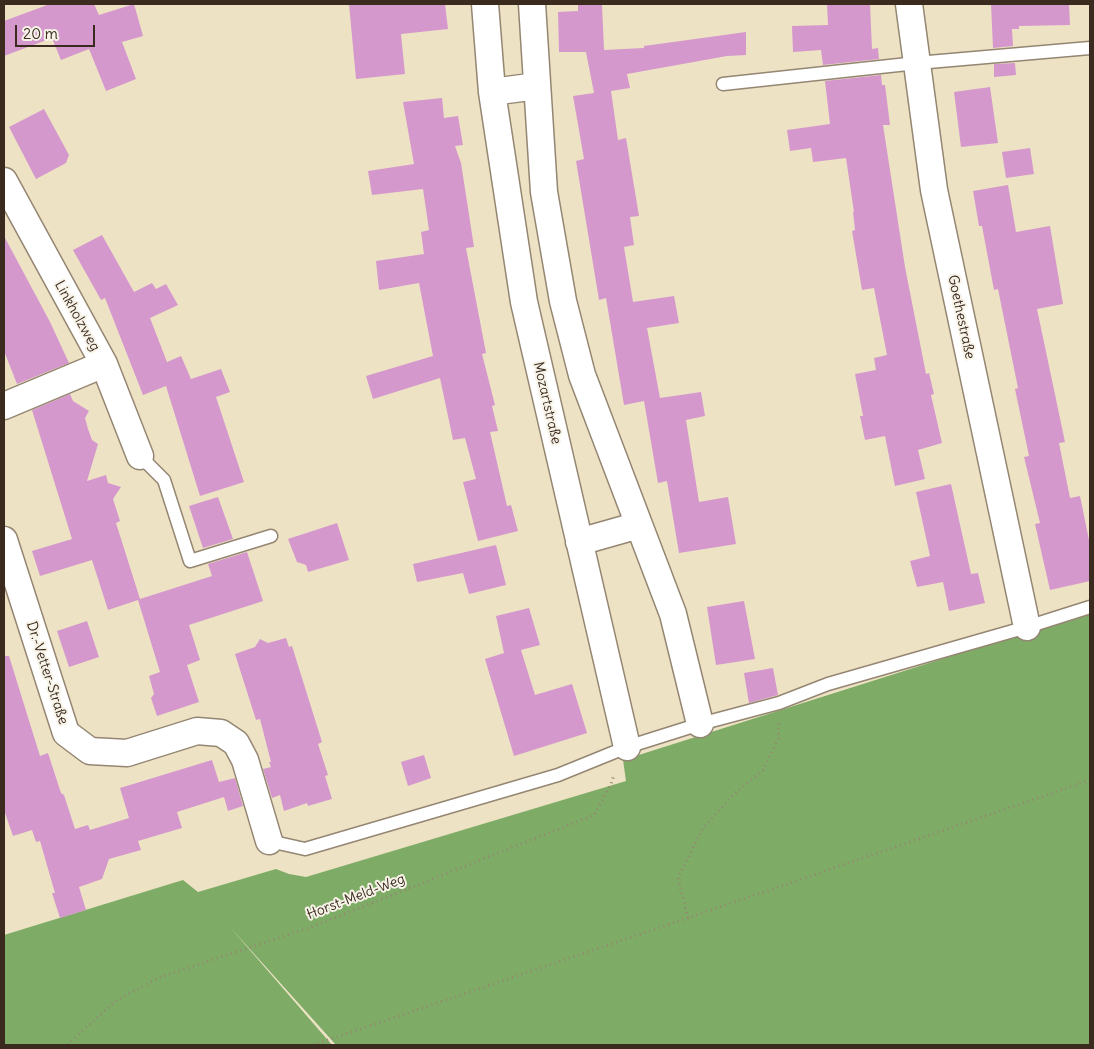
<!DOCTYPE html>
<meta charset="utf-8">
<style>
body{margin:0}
#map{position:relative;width:1094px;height:1049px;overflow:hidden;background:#eee2c5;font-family:Delius,sans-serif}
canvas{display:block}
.frame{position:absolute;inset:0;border:5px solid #3b2a1e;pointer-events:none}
.scale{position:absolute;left:15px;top:25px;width:80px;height:22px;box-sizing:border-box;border:2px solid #3b2a1e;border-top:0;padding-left:6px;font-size:15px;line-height:18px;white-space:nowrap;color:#3b2a1e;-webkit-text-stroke:4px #f7f3e8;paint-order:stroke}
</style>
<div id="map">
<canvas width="1094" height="1049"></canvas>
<div class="frame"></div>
<div class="scale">20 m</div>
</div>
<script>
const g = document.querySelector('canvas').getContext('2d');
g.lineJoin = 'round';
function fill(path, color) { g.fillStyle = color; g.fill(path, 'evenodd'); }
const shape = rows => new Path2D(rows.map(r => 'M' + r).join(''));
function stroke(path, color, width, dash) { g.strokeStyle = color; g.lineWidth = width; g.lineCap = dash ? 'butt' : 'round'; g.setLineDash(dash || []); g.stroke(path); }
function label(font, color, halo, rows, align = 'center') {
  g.font = font + ' Delius,sans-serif'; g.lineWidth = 4; g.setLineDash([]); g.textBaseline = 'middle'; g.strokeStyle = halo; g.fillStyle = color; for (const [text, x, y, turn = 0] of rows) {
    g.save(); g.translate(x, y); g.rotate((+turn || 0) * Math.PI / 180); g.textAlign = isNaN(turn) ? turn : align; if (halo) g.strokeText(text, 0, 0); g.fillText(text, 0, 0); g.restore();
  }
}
fill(shape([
 [1090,612,1090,1045,336,1045,230,927,332,1045,4,1045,4,935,183,880,198,892,276,869,289,874,306,877,626,781,623,760]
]), '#7eac66');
fill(shape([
 [50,4,94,4,99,15,134,4,143,36,122,42,136,79,106,91,89,49,61,60,52,38,4,56,4,21],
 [349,4,445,4,448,29,401,34,405,74,356,79],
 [578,4,602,4,604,50,644,48,644,46,746,32,746,55,727,56,627,74,630,88,611,91,618,140,626,138,639,216,630,217,634,245,624,247,633,302,674,296,679,323,647,328,660,398,701,392,705,416,686,420,699,502,728,497,736,544,679,553,667,481,658,483,644,401,624,405,606,298,599,300,576,161,584,159,573,96,594,93,586,52,559,52,558,12,578,11],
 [827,4,870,4,872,49,878,48,879,59,823,65,821,50,793,52,792,26,828,25],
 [991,4,1069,4,1070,25,1019,26,1019,29,1012,29,1013,46,993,48],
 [1015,63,1016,75,994,77,994,64],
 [881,75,882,85,885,85,890,125,883,125,905,267,926,374,929,373,934,394,931,395,942,443,918,450,925,479,895,486,885,436,865,440,860,416,863,416,855,374,876,370,874,358,887,355,874,288,862,290,852,231,855,230,853,212,854,212,846,158,813,162,811,148,790,151,787,130,830,124,825,81],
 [990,87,998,143,961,147,954,92],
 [442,98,444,118,458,116,463,145,455,146,461,163,474,247,466,248,486,353,482,354,495,405,492,406,498,431,490,432,507,506,511,505,518,531,478,541,463,482,476,479,465,438,453,440,440,378,373,399,366,376,433,356,419,283,379,290,376,261,424,254,421,232,429,230,423,189,372,195,368,171,414,164,403,102],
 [44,109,69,155,66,163,36,179,9,127],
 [1030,148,1034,174,1006,178,1002,152],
 [1008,185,1016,232,1050,226,1063,304,1037,309,1065,442,1059,443,1070,498,1080,496,1090,545,1090,581,1050,590,1035,524,1040,523,1024,457,1029,456,1015,389,1018,388,998,289,994,290,982,226,979,226,973,191],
 [102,235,134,292,152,283,156,289,166,284,178,305,150,318,167,362,181,356,191,379,221,369,230,392,216,397,244,482,200,496,166,386,143,395,105,298,101,300,73,250],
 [4,236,50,322,69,363,17,384,4,351],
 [70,394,73,401,89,411,85,418,88,429,92,440,98,444,87,481,106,475,108,483,121,487,113,499,120,521,116,523,140,599,212,576,208,564,247,552,263,601,189,625,200,660,187,665,199,702,157,716,151,698,154,694,149,676,160,672,138,600,108,610,92,560,40,576,32,551,72,539,32,410],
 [951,484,971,574,978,573,985,603,949,611,943,582,917,587,910,561,930,556,916,492],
 [218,497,233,539,203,548,189,506],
 [337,523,349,560,308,572,306,565,297,562,288,539],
 [496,545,506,585,469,594,463,573,417,582,413,564],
 [744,601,755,659,716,665,707,607],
 [529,608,540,645,521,650,535,695,572,684,587,733,514,756,485,659,504,653,496,616],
 [87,621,99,657,69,667,57,631],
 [286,638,289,647,292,646,322,742,318,744,328,775,325,776,332,799,308,806,307,803,284,811,280,795,272,798,263,769,271,767,269,762,271,762,260,719,256,720,235,654,255,647,260,639,268,643],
 [4,656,9,656,40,756,48,753,61,793,64,795,75,829,88,825,90,830,129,818,120,788,212,760,219,782,235,778,243,806,228,811,224,797,177,812,182,828,138,841,141,850,109,859,102,879,79,887,86,910,60,918,52,893,55,893,40,841,36,842,32,830,13,836,4,810],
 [773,668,778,695,749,703,744,673],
 [424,755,431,778,408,786,401,762]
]), '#d498cd');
const lane = shape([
 [723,84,917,63,1090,48],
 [140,456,164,480,190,561,271,536],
 [269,841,305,849,558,775,627,747,700,724,779,703,828,684,1027,627,1090,607]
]);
const street = shape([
 [485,4,492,92,524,302,627,747],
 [532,4,544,192,563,301,582,375,673,614,700,724],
 [909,4,934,190,1027,627],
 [492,92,537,86],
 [4,181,104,364,140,456],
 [4,406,104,364],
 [4,540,66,733,90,751,127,753,197,731,221,733,236,743,245,760,269,841],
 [579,542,639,525]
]);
stroke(lane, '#948672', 15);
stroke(street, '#948672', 29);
stroke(shape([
 [688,918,678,878,703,828,734,794,763,770,778,739,779,723],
 [68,1045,73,1039,117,1000,158,978,314,926,594,815,611,784,614,775],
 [313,1045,688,918,1090,780]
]), '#948672', 3, [1, 4]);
stroke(lane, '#fff', 12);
stroke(street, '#fff', 26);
label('14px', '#3b2a1e', '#f7f3e8', [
 ["Linkholzweg",77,316,61],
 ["Goethestraße",961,317,78],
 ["Mozartstraße",547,403,77],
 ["Dr.-Vetter-Straße",47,673,72],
 ["Horst-Meld-Weg",356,897,-21]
]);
</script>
